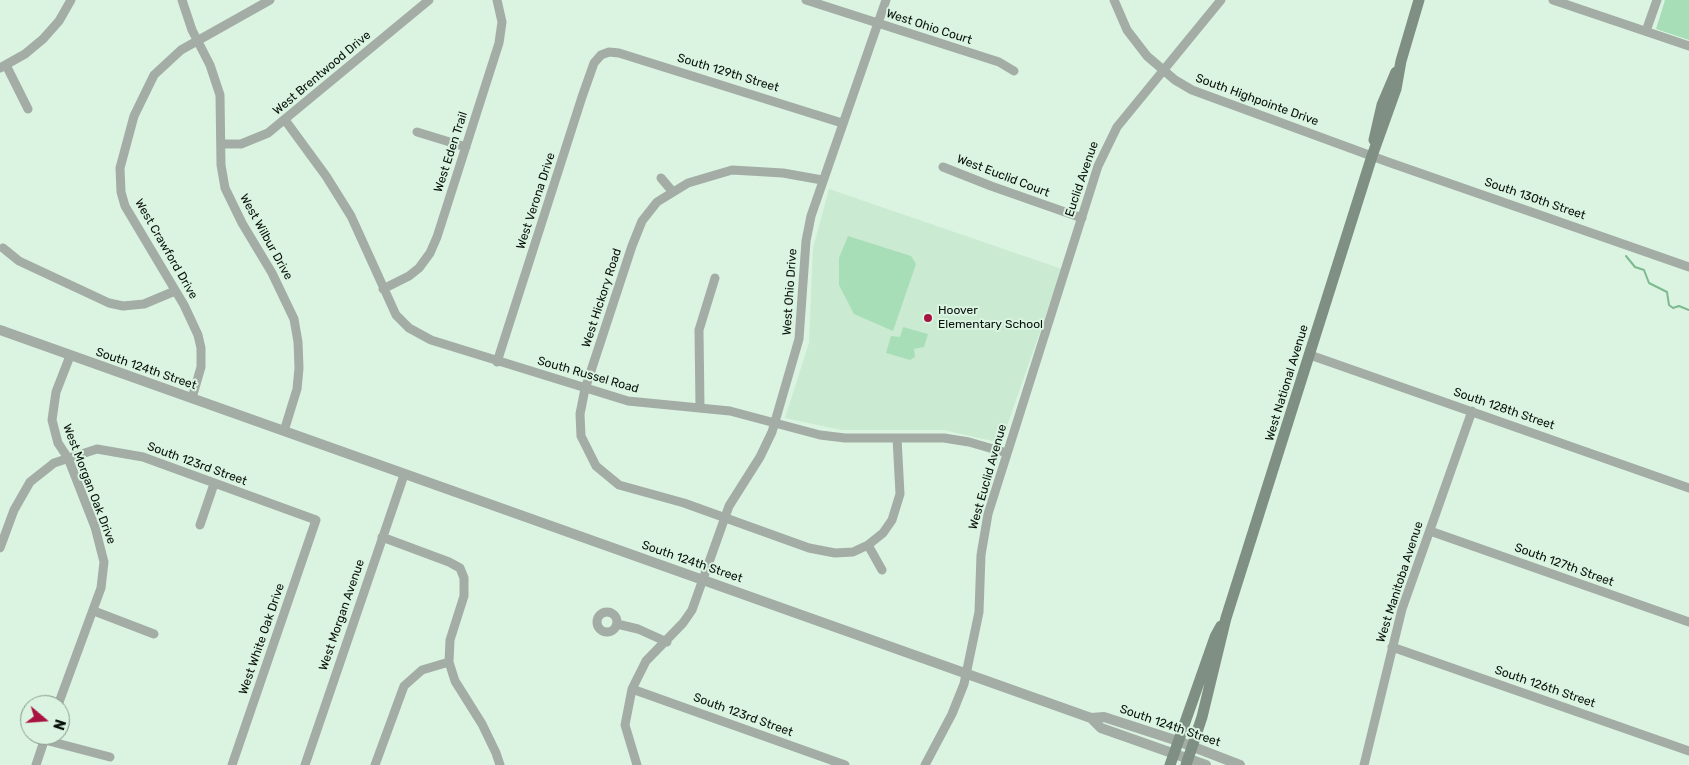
<!DOCTYPE html>
<style>
body{margin:0}
#map{position:relative;width:1689px;height:765px;overflow:hidden;background:#dbf4e1;font-family:Rubik,sans-serif}
canvas{display:block}
.north{position:absolute;left:20px;top:695px;width:50px;height:50px;box-sizing:border-box;background:#dbf4e1;border:1px solid #87998b;border-radius:50%;rotate:108deg;font-size:14px;font-weight:700;line-height:20px;text-align:center;color:#08110b}
.north::after{content:'';display:block;margin:auto;width:18px;height:22px;background:#a91341;clip-path:polygon(50% 0,100% 100%,50% 72%,0 100%)}
</style>
<div id="map">
<canvas width="1689" height="765"></canvas>
<div class="north">N</div>
</div>
<script>
const g = document.querySelector('canvas').getContext('2d');
g.lineJoin = 'round';
function fill(path, color) { g.fillStyle = color; g.fill(path, 'evenodd'); }
const shape = rows => new Path2D(rows.map(r => 'M' + r).join(''));
function stroke(path, color, width, dash) { g.strokeStyle = color; g.lineWidth = width; g.lineCap = dash ? 'butt' : 'round'; g.setLineDash(dash || []); g.stroke(path); }
function label(font, color, halo, rows, align = 'center') {
  g.font = font + ' Rubik,sans-serif'; g.lineWidth = 4; g.setLineDash([]); g.textBaseline = 'middle'; g.strokeStyle = halo; g.fillStyle = color; for (const [text, x, y, turn = 0] of rows) {
    g.save(); g.translate(x, y); g.rotate((+turn || 0) * Math.PI / 180); g.textAlign = isNaN(turn) ? turn : align; if (halo) g.strokeText(text, 0, 0); g.fillText(text, 0, 0); g.restore();
  }
}
fill(shape([
 [829,189,1062,269,1001,443,944,430,841,430,785,418,809,343,813,248]
]), '#caead2');
fill(shape([
 [1665,0,1689,0,1689,40,1656,29],
 [848,236,911,256,916,264,893,331,854,314,839,285,839,258],
 [903,327,928,334,924,347,914,349,915,357,910,360,886,353,891,336,900,337]
]), '#a8deb7');
stroke(shape([
 [1626,256,1635,267,1644,270,1649,283,1667,292,1669,305,1673,308,1679,306,1689,310]
]), '#7dba90', 2);
stroke(shape([
 [182,0,192,30,210,65,220,95,221,165,225,188,242,223,272,273,294,319,298,342,299,368,297,389,284,431],
 [806,0,999,62,1014,71],
 [1114,0,1127,30,1147,56,1175,80,1192,90,1388,162,1689,267],
 [1553,0,1689,46],
 [1646,31,1657,0],
 [6,65,28,109],
 [0,68,25,54,43,39,59,21,71,0],
 [285,120,326,176,351,216,396,315,409,328,431,340,628,401,730,411,820,435,845,438,944,438,969,442,1007,453],
 [417,132,466,147],
 [221,144,241,144,268,133,429,0],
 [943,167,991,186,1082,218],
 [661,178,672,191],
 [822,180,783,173,732,170,688,183,657,202,642,221,632,246,585,389,580,414,581,436,596,466,619,485,684,503,809,548,835,553,853,552,868,545,883,533,892,520,900,494,897,438],
 [3,248,19,261,109,303,123,306,144,304,175,291],
 [383,289,409,276,419,268,430,253,437,237,499,43,502,22,497,0],
 [1310,355,1689,488],
 [497,362,582,97,594,63,601,55,609,52,619,53,842,123],
 [192,398,201,367,201,348,198,335,184,305,125,206,121,192,120,168,134,116,154,75,181,50,270,0],
 [700,407,699,330,715,278],
 [200,525,214,484],
 [1430,531,1689,622],
 [382,537,449,562,460,568,464,578,464,596,450,640,449,662,455,681,482,724,496,753,500,765],
 [868,545,882,570],
 [0,548,14,510,30,482,54,463,97,449,143,457,316,520,232,765],
 [94,611,154,634],
 '597 622a10 10 0 1 1 20 0a10 10 0 1 1-20 0Z',
 [617,624,638,629,667,642],
 [1392,647,1689,751],
 [632,689,845,765],
 [58,705,101,588,104,562,95,527,68,458,58,443,52,420,56,392,70,356],
 [45,740,110,757],
 [36,765,46,735],
 [305,765,404,475],
 [375,765,404,686,422,670,449,662],
 [637,765,625,725,632,689,646,661,683,623,692,610,729,506,760,457,772,432,799,339,806,241,811,216,886,0],
 [925,765,952,714,964,684,979,612,981,555,988,514,1098,166,1117,127,1221,0],
 [1364,765,1402,609,1472,411]
]), '#a3ada5', 9);
stroke(shape([
 [0,330,1091,718,1104,717,1178,741,1240,765],
 [1091,718,1101,728,1206,765]
]), '#a3ada5', 10);
stroke(shape([
 [1374,140,1382,105,1396,72],
 [1170,765,1215,637,1221,626],
 [1186,765,1202,717,1226,618,1372,156,1396,89,1401,61,1419,0]
]), '#7f8f83', 11);
for (const [x, y, r, color] of [
 [928,318,5,"#a91341"]
]) { const dot = new Path2D(); dot.arc(x, y, r, 0, 2 * Math.PI); g.fillStyle = color; g.fill(dot); stroke(dot, '#dbf4e1', 2); }
label('12px', '#08110b', '#dbf4e1', [
 ["West Ohio Court",929,27,18],
 ["West Brentwood Drive",322,73,-40],
 ["South 129th Street",728,73,17],
 ["South Highpointe Drive",1257,100,20],
 ["West Eden Trail",451,152,-72],
 ["West Euclid Court",1003,176,21],
 ["Euclid Avenue",1082,179,-71],
 ["South 130th Street",1535,199,19],
 ["West Verona Drive",536,201,-72],
 ["West Wilbur Drive",266,237,61],
 ["West Crawford Drive",166,249,60],
 ["West Ohio Drive",790,292,-86],
 ["West Hickory Road",602,298,-72],
 ["South 124th Street",146,369,19],
 ["South Russel Road",588,375,16],
 ["West National Avenue",1287,383,-73],
 ["South 128th Street",1504,409,19],
 ["South 123rd Street",197,464,20],
 ["West Euclid Avenue",988,477,-74],
 ["West Morgan Oak Drive",89,484,69],
 ["South 124th Street",692,562,19],
 ["South 127th Street",1564,565,20],
 ["West Manitoba Avenue",1400,582,-72],
 ["West Morgan Avenue",342,615,-71],
 ["West White Oak Drive",262,639,-71],
 ["South 126th Street",1545,687,19],
 ["South 123rd Street",743,715,20],
 ["South 124th Street",1170,726,19]
]);
label('12px', '#08110b', '#dbf4e1', [
 ["Hoover",938,311],
 ["Elementary School",938,325]
], 'left');
</script>
